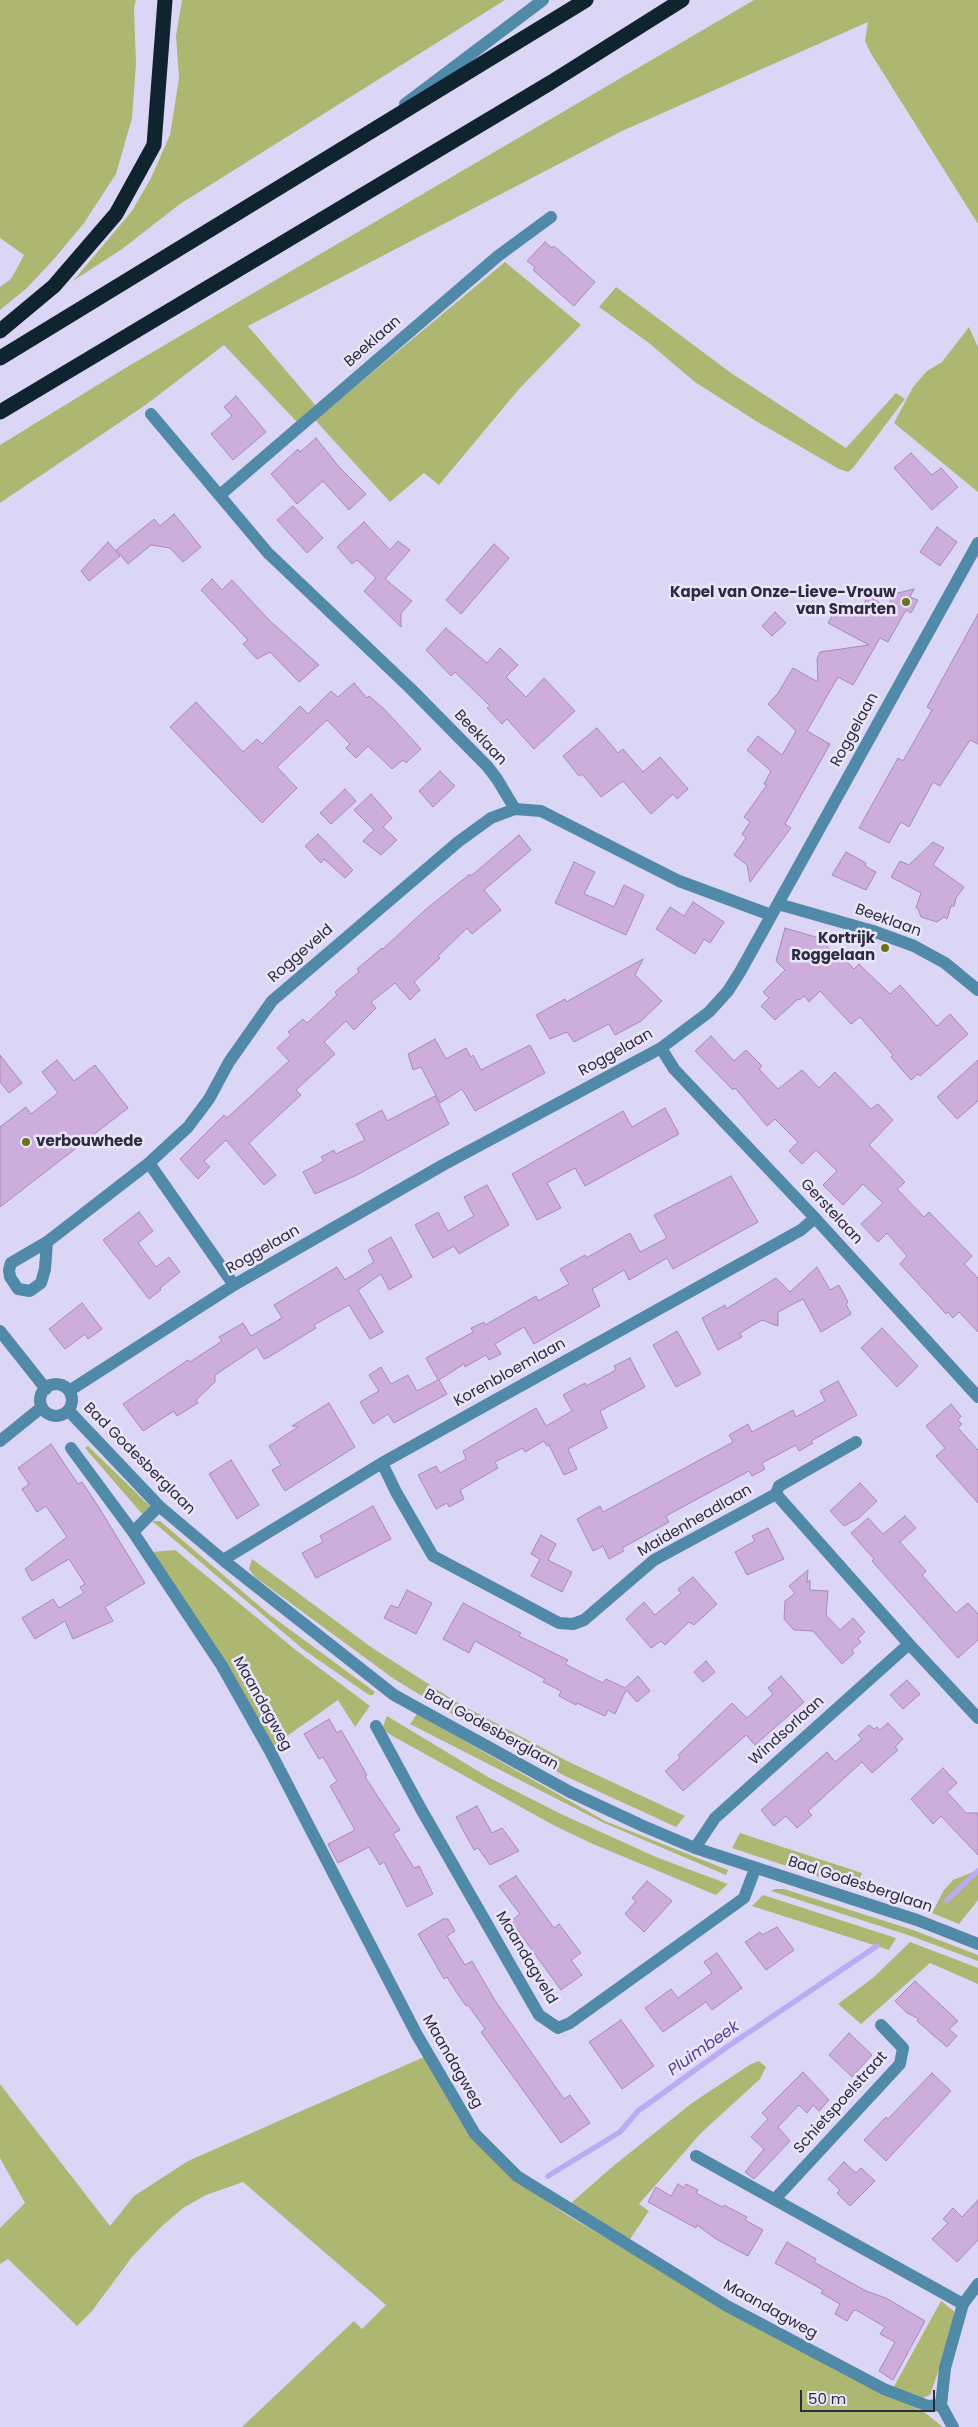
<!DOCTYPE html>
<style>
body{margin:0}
#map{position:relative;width:978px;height:2427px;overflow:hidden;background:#dcd6f6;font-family:Poppins,sans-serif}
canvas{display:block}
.scale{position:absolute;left:800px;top:2390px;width:135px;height:22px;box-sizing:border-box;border:2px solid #2f2b3f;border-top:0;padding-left:6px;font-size:15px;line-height:18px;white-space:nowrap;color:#2f2b3f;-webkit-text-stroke:4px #e9e5fb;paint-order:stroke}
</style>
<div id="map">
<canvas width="978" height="2427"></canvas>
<div class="scale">50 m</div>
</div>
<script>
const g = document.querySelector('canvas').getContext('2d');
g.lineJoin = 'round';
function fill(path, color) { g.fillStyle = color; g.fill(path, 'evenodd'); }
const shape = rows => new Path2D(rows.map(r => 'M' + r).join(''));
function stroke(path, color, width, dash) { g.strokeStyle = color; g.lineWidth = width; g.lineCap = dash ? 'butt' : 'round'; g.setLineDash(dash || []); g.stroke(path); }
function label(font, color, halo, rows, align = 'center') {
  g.font = font + ' Poppins,sans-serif'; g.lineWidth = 5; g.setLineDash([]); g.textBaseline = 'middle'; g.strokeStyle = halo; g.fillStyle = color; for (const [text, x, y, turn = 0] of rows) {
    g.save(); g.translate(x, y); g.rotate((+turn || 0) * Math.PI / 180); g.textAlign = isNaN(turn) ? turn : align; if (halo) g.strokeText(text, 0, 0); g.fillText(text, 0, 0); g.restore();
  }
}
fill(shape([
 [0,0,136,0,134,8,136,63,132,118,116,174,84,223,54,259,27,288,0,310,0,287,11,279,24,255,0,238],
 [182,0,505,0,180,204,122,249,73,281,132,211,151,178,170,135,179,78,176,36],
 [754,0,978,0,978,224,870,52,865,41,868,22,622,131,248,326,316,406,297,422,224,345,147,404,0,503,0,445,122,370],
 [505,262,581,325,519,389,439,485,424,473,390,502,315,420],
 [616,287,731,373,846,448,896,393,905,399,853,468,848,472,839,469,756,421,695,382,649,343,599,307],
 [969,327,978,347,978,492,894,423,913,387,927,371,942,362],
 [88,1446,153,1509,143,1515,85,1448],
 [152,1521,160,1521,270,1615,375,1692,373,1695,369,1695,304,1650],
 [175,1550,297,1651,370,1706,355,1727,338,1700,273,1746,152,1552],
 [252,1559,371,1647,458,1703,567,1761,685,1816,676,1827,565,1776,455,1716,394,1679,255,1577,249,1569],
 [417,1714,605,1821,728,1870,726,1875,604,1823,410,1724],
 [387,1716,488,1777,561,1814,656,1857,728,1884,716,1895,593,1844,555,1826,389,1734,382,1729],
 [740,1833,862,1873,856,1889,732,1848],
 [978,1870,978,1900,959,1924,932,1913,944,1890,953,1880],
 [775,1889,784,1889,913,1930,978,1955,978,1961,911,1936,771,1891],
 [763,1895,896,1938,889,1950,752,1906],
 [910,1942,978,1968,978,1984,930,1963,861,2024,838,2004,874,1977],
 [424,2057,509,2176,567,2215,727,2310,801,2350,924,2412,943,2427,242,2427,354,2321,362,2329,386,2305,243,2182,206,2195,183,2208,161,2227,132,2257,92,2311,77,2326,8,2259,0,2264,0,2228,25,2203,0,2158,0,2084,110,2226,134,2196,188,2161],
 [759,2061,766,2067,760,2079,701,2133,639,2204,649,2211,628,2242,569,2205,612,2167,692,2103,751,2064],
 [941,2301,954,2311,955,2324,930,2395,923,2398,892,2390]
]), '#aeb771');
stroke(shape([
 [947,1900,978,1871],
 [548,2176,620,2132,638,2111,727,2047,877,1946]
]), '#bbaaf5', 5.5);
const building = shape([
 [545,242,552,248,554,246,595,282,574,306,533,270,535,267,527,261,545,242],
 [236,396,266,432,233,460,211,434,232,416,224,407,236,396],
 [316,438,340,468,366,494,349,510,323,481,297,504,271,474,298,449,300,452,316,438],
 [911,453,932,475,941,468,958,487,932,510,894,468,911,453],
 [293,506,323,538,307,553,277,520,293,506],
 [174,514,201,547,183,562,170,548,151,545,128,564,116,550,154,519,160,526,174,514],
 [364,522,390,550,398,541,410,550,385,579,412,601,401,613,401,627,364,591,376,578,357,560,352,564,337,547,364,522],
 [937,527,957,542,940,566,920,552,937,527],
 [108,542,120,556,89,581,81,571,108,542],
 [494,544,509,558,461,614,446,600,494,544],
 [212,579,222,590,232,580,269,620,319,665,299,682,270,652,257,659,243,644,248,640,201,590,212,579],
 [914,589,910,597,918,600,911,613,906,610,888,642,880,638,853,685,838,677,807,731,830,744,785,824,791,828,750,882,747,865,734,855,746,838,742,834,750,822,744,817,767,785,764,784,771,771,747,750,758,736,782,755,796,731,768,704,778,693,793,668,818,682,817,659,820,652,869,645,828,623,840,602,859,612,868,596,887,607,894,594,914,589],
 [775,612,786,623,772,636,762,626,775,612],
 [978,614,978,744,970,740,940,786,933,782,909,827,901,822,889,843,859,828,898,758,903,761,932,710,927,707,978,614],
 [446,628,487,663,500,648,518,665,506,677,526,697,544,678,575,711,534,749,507,719,502,724,487,708,490,706,455,672,451,676,426,650,446,628],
 [354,683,367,698,369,696,385,710,421,749,406,763,403,760,392,769,368,746,356,758,346,748,350,744,327,720,277,767,297,788,262,823,170,727,196,702,243,752,257,739,262,744,300,706,308,714,331,691,338,697,354,683],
 [597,728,618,753,623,749,643,772,660,757,688,789,677,799,673,794,651,814,623,781,601,797,582,774,579,776,563,756,597,728],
 [440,771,455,786,433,807,419,791,440,771],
 [345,789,356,801,331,824,320,813,345,789],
 [371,794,392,818,383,827,397,840,381,855,363,841,374,830,354,810,371,794],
 [318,834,353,870,345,878,324,859,321,863,305,846,318,834],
 [519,835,531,850,484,890,501,910,472,934,467,928,438,956,440,958,414,982,420,990,410,1000,395,983,371,1002,376,1008,354,1030,346,1021,324,1042,335,1054,296,1090,301,1095,249,1143,276,1175,264,1185,226,1140,204,1161,210,1167,198,1179,180,1159,224,1115,227,1118,289,1061,277,1048,291,1035,288,1032,303,1019,307,1023,337,995,335,992,359,972,357,969,382,948,383,949,425,910,470,874,471,876,519,835],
 [933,842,944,848,933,865,964,887,956,898,954,906,951,906,947,919,944,917,937,922,921,917,918,909,916,908,921,893,891,877,900,861,909,865,933,842],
 [846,852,866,863,865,866,876,872,866,890,832,875,846,852],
 [574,862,595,872,584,894,599,900,614,907,624,885,644,895,626,935,555,903,574,862],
 [693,902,724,922,710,943,704,939,695,954,656,929,670,907,684,916,693,902],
 [785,928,819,938,843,963,845,960,854,969,859,964,890,994,900,985,937,1026,950,1014,968,1034,920,1076,918,1074,911,1080,891,1057,893,1055,860,1017,851,1024,820,991,809,1002,804,996,799,1000,798,999,775,1020,761,1006,769,998,763,992,785,970,776,961,785,928],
 [643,959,635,975,662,1001,641,1021,615,1035,609,1024,574,1042,567,1032,550,1039,536,1015,565,999,566,1002,643,959],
 [711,1036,734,1061,746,1050,762,1066,759,1069,778,1089,802,1070,819,1088,835,1072,871,1109,878,1104,893,1120,869,1145,905,1182,897,1189,924,1217,929,1212,972,1256,964,1264,978,1278,978,1332,959,1312,953,1318,948,1312,946,1314,926,1292,900,1264,907,1256,887,1233,878,1242,861,1224,883,1203,863,1184,843,1205,823,1185,837,1171,816,1150,802,1164,789,1151,798,1142,775,1119,767,1126,735,1088,733,1090,695,1051,711,1036],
 [435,1039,446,1059,466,1048,471,1057,473,1055,481,1070,530,1045,545,1073,475,1111,462,1089,440,1103,421,1067,413,1070,408,1054,435,1039],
 [0,1055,22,1083,9,1093,0,1082,0,1055],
 [57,1060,74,1081,95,1065,128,1108,0,1207,0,1127,26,1107,31,1114,58,1093,42,1072,57,1060],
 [978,1060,978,1101,957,1119,937,1097,978,1060],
 [435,1096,449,1124,357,1175,315,1194,303,1172,324,1161,321,1157,334,1150,336,1154,365,1140,356,1124,382,1110,387,1121,435,1096],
 [665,1108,679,1134,585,1186,575,1168,547,1183,561,1208,537,1220,512,1174,623,1111,632,1127,665,1108],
 [731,1176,758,1222,673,1269,667,1258,629,1280,624,1270,592,1289,600,1306,534,1344,524,1327,495,1344,501,1354,489,1360,486,1355,465,1367,464,1364,439,1380,447,1394,394,1423,388,1414,373,1424,360,1402,379,1391,369,1375,381,1367,391,1384,408,1375,417,1391,438,1380,426,1358,473,1332,471,1328,484,1322,485,1325,536,1296,538,1301,569,1284,560,1269,585,1255,586,1258,630,1233,640,1252,667,1238,654,1215,731,1176],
 [487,1185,509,1225,459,1254,454,1246,433,1258,415,1225,438,1212,448,1231,474,1216,464,1197,487,1185],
 [139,1212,153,1231,138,1243,156,1267,169,1257,180,1272,160,1288,161,1290,149,1299,103,1240,139,1212],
 [391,1237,412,1277,389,1290,381,1274,358,1290,383,1332,370,1339,349,1305,314,1325,316,1328,269,1357,264,1359,257,1347,215,1375,215,1382,196,1400,198,1403,177,1416,174,1411,143,1431,123,1404,188,1360,190,1362,222,1341,219,1337,243,1323,251,1336,282,1318,274,1305,337,1267,345,1280,374,1262,368,1250,391,1237],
 [817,1267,830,1290,839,1285,848,1302,846,1304,851,1314,821,1332,803,1299,778,1312,778,1326,762,1320,740,1333,742,1337,718,1350,702,1318,725,1305,726,1309,776,1278,790,1292,817,1267],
 [82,1303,102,1329,88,1339,85,1334,65,1349,49,1329,82,1303],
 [882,1328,918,1366,897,1387,861,1348,882,1328],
 [677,1331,701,1374,676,1387,653,1345,677,1331],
 [630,1358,645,1387,600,1411,607,1428,568,1449,577,1469,564,1475,549,1445,547,1446,544,1441,525,1452,523,1448,495,1462,498,1468,460,1490,464,1499,449,1507,447,1503,436,1509,418,1475,436,1466,440,1473,466,1459,463,1451,536,1408,546,1426,572,1411,563,1395,585,1383,586,1386,616,1370,614,1366,630,1358],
 [838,1381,857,1415,811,1441,813,1443,799,1451,796,1445,762,1463,765,1469,752,1476,749,1471,666,1516,669,1522,622,1548,624,1551,609,1559,603,1546,593,1551,577,1519,600,1506,603,1512,733,1442,729,1435,748,1424,752,1432,793,1410,796,1417,825,1401,820,1391,838,1381],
 [329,1403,355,1447,285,1491,272,1470,281,1465,269,1446,298,1427,292,1426,329,1403],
 [951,1404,961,1416,958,1420,962,1424,958,1428,978,1450,978,1503,936,1456,945,1448,926,1426,951,1404],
 [51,1444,78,1484,82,1482,98,1506,145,1583,105,1607,113,1621,73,1639,65,1621,35,1639,22,1618,53,1599,59,1608,84,1593,80,1587,85,1584,69,1559,32,1581,25,1569,67,1537,46,1506,37,1512,22,1489,29,1484,18,1468,51,1444],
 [231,1460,259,1505,237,1519,209,1474,231,1460],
 [860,1483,877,1501,859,1518,844,1526,830,1511,860,1483],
 [373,1506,391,1539,316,1578,302,1553,323,1542,320,1536,373,1506],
 [905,1516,916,1528,900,1542,926,1571,922,1575,956,1613,968,1603,978,1614,978,1640,958,1658,872,1561,874,1559,851,1533,868,1518,883,1534,905,1516],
 [768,1528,784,1559,747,1575,735,1552,755,1541,752,1536,768,1528],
 [541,1535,556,1544,548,1560,572,1572,562,1592,531,1576,540,1559,531,1554,541,1535],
 [808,1570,807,1583,810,1580,810,1590,828,1591,826,1615,840,1630,853,1618,865,1632,858,1639,861,1642,852,1650,854,1653,842,1664,813,1631,794,1630,784,1619,785,1601,795,1593,789,1586,808,1570],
 [693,1577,717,1604,694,1625,689,1622,665,1645,661,1641,651,1648,626,1619,644,1602,655,1615,681,1593,678,1589,693,1577],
 [407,1590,432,1603,416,1634,384,1618,391,1605,398,1608,407,1590],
 [463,1603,521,1633,519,1636,568,1660,565,1664,603,1683,606,1679,625,1688,638,1676,650,1691,637,1702,626,1690,615,1714,608,1710,605,1716,577,1703,576,1705,559,1696,561,1691,543,1682,545,1679,475,1641,469,1653,443,1639,463,1603],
 [706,1661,715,1672,703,1682,694,1672,706,1661],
 [781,1676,804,1702,755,1745,746,1735,683,1791,665,1771,680,1758,678,1755,732,1703,747,1718,773,1694,768,1688,781,1676],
 [907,1680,920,1694,903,1709,890,1695,907,1680],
 [329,1719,337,1733,341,1730,348,1742,367,1775,365,1777,400,1830,393,1834,414,1868,419,1866,433,1894,407,1907,384,1862,380,1865,369,1847,338,1863,328,1844,355,1830,330,1786,337,1781,323,1757,319,1759,304,1734,329,1719],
 [888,1723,903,1739,895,1747,898,1750,872,1773,862,1762,808,1811,812,1815,797,1828,786,1816,774,1826,761,1810,827,1752,835,1762,862,1739,858,1735,869,1725,874,1729,877,1727,880,1730,888,1723],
 [943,1768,957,1783,947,1792,966,1813,978,1813,978,1855,941,1816,933,1824,911,1799,943,1768],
 [477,1806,492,1833,502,1828,519,1851,490,1865,478,1848,474,1850,456,1817,477,1806],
 [516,1876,554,1928,559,1924,581,1953,571,1960,582,1975,561,1990,511,1921,520,1914,499,1886,516,1876],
 [647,1881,672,1901,644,1932,625,1914,636,1901,632,1898,647,1881],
 [443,1919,448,1919,455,1931,447,1936,465,1965,472,1961,494,1999,564,2099,570,2095,590,2123,561,2143,481,2032,485,2029,468,2005,466,2006,459,1996,447,1977,444,1979,418,1934,443,1919],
 [777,1927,794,1950,766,1970,745,1942,760,1932,762,1935,777,1927],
 [717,1953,742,1988,712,2010,706,2002,663,2032,645,2008,671,1989,678,1998,712,1973,704,1962,717,1953],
 [915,1981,958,2021,949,2029,957,2036,947,2047,917,2021,919,2019,907,2013,895,2001,915,1981],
 [621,2020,654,2066,622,2089,589,2042,621,2020],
 [849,2033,872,2055,852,2077,829,2055,849,2033],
 [803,2072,829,2100,819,2111,813,2105,807,2113,799,2105,778,2127,790,2141,754,2179,745,2172,764,2149,751,2137,768,2119,762,2113,803,2072],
 [932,2073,951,2091,886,2161,864,2140,886,2117,888,2119,932,2073],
 [844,2162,856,2173,861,2168,875,2181,850,2206,837,2193,840,2190,828,2179,844,2162],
 [678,2184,684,2188,686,2184,698,2190,696,2193,722,2207,724,2205,747,2217,745,2220,763,2230,748,2256,716,2239,697,2225,696,2228,648,2202,656,2187,671,2196,678,2184],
 [978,2200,978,2240,957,2262,932,2239,948,2223,943,2219,953,2208,962,2217,978,2200],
 [787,2242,816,2259,814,2262,866,2291,886,2298,925,2321,893,2380,879,2371,895,2342,880,2334,885,2327,856,2310,853,2311,847,2321,835,2314,840,2304,821,2293,823,2290,775,2263,787,2242]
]);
fill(building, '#ccaddc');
stroke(building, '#a889b7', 1);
stroke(shape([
 [405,104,543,0],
 [151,414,268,553,410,688,487,766,497,779,515,809,541,811,679,881,771,915],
 [220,495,498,256,551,217],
 [778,904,873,931,914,946,945,963,978,990],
 [661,1048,674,1069,815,1218,978,1397],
 [149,1163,234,1285],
 [47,1242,45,1269,41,1283,30,1291,18,1289,10,1277,9,1270,11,1263,47,1242,149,1163,188,1127,209,1099,229,1062,272,1001,458,842,491,818,515,809],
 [0,1331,46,1389],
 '40 1400a16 16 0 1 1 32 0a16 16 0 1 1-32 0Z',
 [69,1391,234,1285,443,1165,661,1048,709,1012,728,991,740,972,978,543],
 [68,1410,159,1506,223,1560,394,1695,570,1792,643,1826,695,1848,917,1920,978,1944],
 [0,1441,42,1407],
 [71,1448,133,1532,222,1666,270,1751,417,2035,475,2134,517,2176,727,2306,884,2389,928,2406,941,2405],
 [382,1463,396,1492,433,1556,559,1623,573,1624,584,1620,654,1560,776,1494,779,1486,856,1442],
 [133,1532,159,1506],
 [223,1560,382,1463,801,1230,815,1218],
 [909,1644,978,1718],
 [376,1726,421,1809,539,2015,558,2028,570,2023,744,1898,755,1869],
 [695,1848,715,1818,909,1644,776,1494],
 [696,2156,963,2304],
 [775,2199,900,2064,903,2048,881,2025],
 [953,2427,941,2405,945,2368,963,2304,978,2284]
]), '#5189a8', 12);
stroke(shape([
 [0,331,54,286,116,214,154,145,165,0],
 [0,358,586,0],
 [0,412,550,83,682,0]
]), '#102430', 15);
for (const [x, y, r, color] of [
 [906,602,5,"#6b721a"],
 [885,948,5,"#6b721a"],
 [26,1142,5,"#6b721a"]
]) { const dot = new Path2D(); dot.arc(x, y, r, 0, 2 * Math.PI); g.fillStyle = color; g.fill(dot); stroke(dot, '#e9e5fb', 2); }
label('15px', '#2f2b3f', '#e9e5fb', [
 ["Beeklaan",373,342,-41],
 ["Roggelaan",855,730,-61],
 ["Beeklaan",480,738,47],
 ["Beeklaan",888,921,20],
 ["Roggeveld",301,954,-41],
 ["Roggelaan",616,1053,-29],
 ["Gerstelaan",831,1212,47],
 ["Roggelaan",263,1250,-30],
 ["Korenbloemlaan",510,1373,-29],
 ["Bad Godesberglaan",139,1459,45],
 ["Maidenheadlaan",695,1521,-30],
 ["Maandagweg",262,1704,61],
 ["Bad Godesberglaan",491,1730,29],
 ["Windsorlaan",787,1731,-42],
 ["Bad Godesberglaan",860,1885,18],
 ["Maandagveld",526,1958,59],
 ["Maandagweg",452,2062,60],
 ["Schietspoelstraat",841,2103,-48],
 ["Maandagweg",770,2310,29]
]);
label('bold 15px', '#2f2b3f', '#e9e5fb', [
 ["Kapel van Onze-Lieve-Vrouw",896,593],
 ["van Smarten",896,610],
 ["Kortrijk",875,939],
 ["Roggelaan",875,956],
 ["verbouwhede",36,1142,"left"]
], 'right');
label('italic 16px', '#5b4098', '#e9e5fb', [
 ["Pluimbeek",704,2049,-35]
]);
</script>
